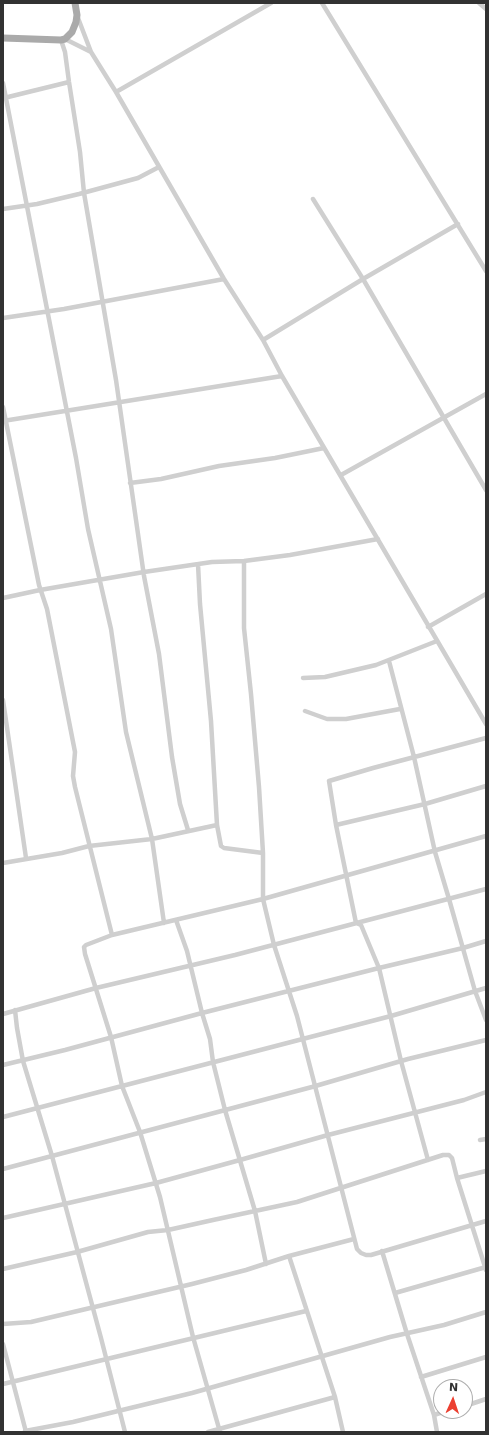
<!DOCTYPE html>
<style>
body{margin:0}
#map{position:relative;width:489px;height:1435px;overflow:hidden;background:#fff;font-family:"DejaVu Sans",sans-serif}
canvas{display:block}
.frame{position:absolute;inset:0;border:4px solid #323232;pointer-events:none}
.north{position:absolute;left:433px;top:1379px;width:40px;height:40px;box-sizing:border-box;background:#fff;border:1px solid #adadad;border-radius:50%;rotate:3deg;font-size:11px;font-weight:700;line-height:16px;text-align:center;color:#323232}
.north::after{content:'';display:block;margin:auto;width:14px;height:18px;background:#ec4031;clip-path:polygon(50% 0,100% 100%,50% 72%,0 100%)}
</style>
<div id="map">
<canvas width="489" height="1435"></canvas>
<div class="frame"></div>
<div class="north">N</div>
</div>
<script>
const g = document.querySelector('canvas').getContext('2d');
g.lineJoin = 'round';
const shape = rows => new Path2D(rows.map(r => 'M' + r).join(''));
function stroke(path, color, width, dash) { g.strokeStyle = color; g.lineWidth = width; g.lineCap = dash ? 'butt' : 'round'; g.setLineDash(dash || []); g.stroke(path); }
stroke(shape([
 [322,3,486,271],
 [479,3,486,9],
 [78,18,91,52,116,92,224,279,263,340,282,376,486,724],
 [65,39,91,52],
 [61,40,65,52,69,82,80,152,84,193,116,380,144,576,159,654,172,757,180,804,188,830],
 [3,83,76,458,88,529,111,629,126,732,152,839,164,923],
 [116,92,271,3],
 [4,98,69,82],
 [313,199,363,279,486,490],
 [3,209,37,204,79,194,138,178,159,167],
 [3,318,64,309,224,279],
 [263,340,363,279,458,224],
 [3,407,39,585,47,609,75,752,73,776,75,787,112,935,263,899,486,836],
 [3,421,282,376],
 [341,475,486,394],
 [130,483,161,479,219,466,275,458,324,448],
 [244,561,244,628,251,694,259,787,263,853,263,899,274,945,297,1016,357,1249,361,1253,366,1255,371,1255,486,1221],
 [198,564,200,604,211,721,217,825,221,846,224,848,263,853],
 [3,598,40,590,144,572,212,562,244,561,290,555,378,539],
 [428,627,486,594],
 [389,661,414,757,435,852,449,899,475,991,486,1020],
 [303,678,325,677,376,665,437,641],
 [3,700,26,858],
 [305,711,327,719,346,719,400,709],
 [336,825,425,804,486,786],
 [3,863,62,853,89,846,152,839,217,825],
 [176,920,187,951,202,1013,210,1039,213,1062,225,1110,255,1211,266,1264],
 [112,935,86,945,84,947,85,954,111,1037,122,1086,140,1132,160,1197,193,1337,220,1432],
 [15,1010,17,1028,23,1061,52,1156,101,1338,125,1432],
 [3,1014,96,988,235,955,486,889],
 [3,1065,65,1050,202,1013,379,968,463,948,486,941],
 [3,1117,391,1016,486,988],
 [480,1140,486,1139],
 [428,1160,401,1061,379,968,361,925,356,923,336,825,329,781,373,768,486,738],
 [3,1169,312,1087,408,1059,486,1040],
 [457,1178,486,1270],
 [3,1218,156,1183,240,1160,328,1135,464,1100,486,1092],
 [382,1251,407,1334,434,1415,437,1432],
 [289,1256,335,1397,343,1432],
 [3,1269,77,1252,148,1232,168,1230,213,1220,297,1202,443,1155,449,1155,452,1158,457,1178,486,1171],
 [395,1293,486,1267],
 [3,1324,31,1322,192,1284,246,1270,289,1256,354,1239],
 [3,1344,26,1432],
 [421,1377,486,1357],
 [3,1384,306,1311],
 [465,1406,486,1399],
 [434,1415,446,1411],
 [25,1431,73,1422,192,1393,390,1337,444,1325,486,1312],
 [208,1432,335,1397]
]), '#cfcfcf', 4.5);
stroke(shape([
 [3,38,61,40,65,39,72,32,76,22,77,15,75,3]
]), '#aaa', 7);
</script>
